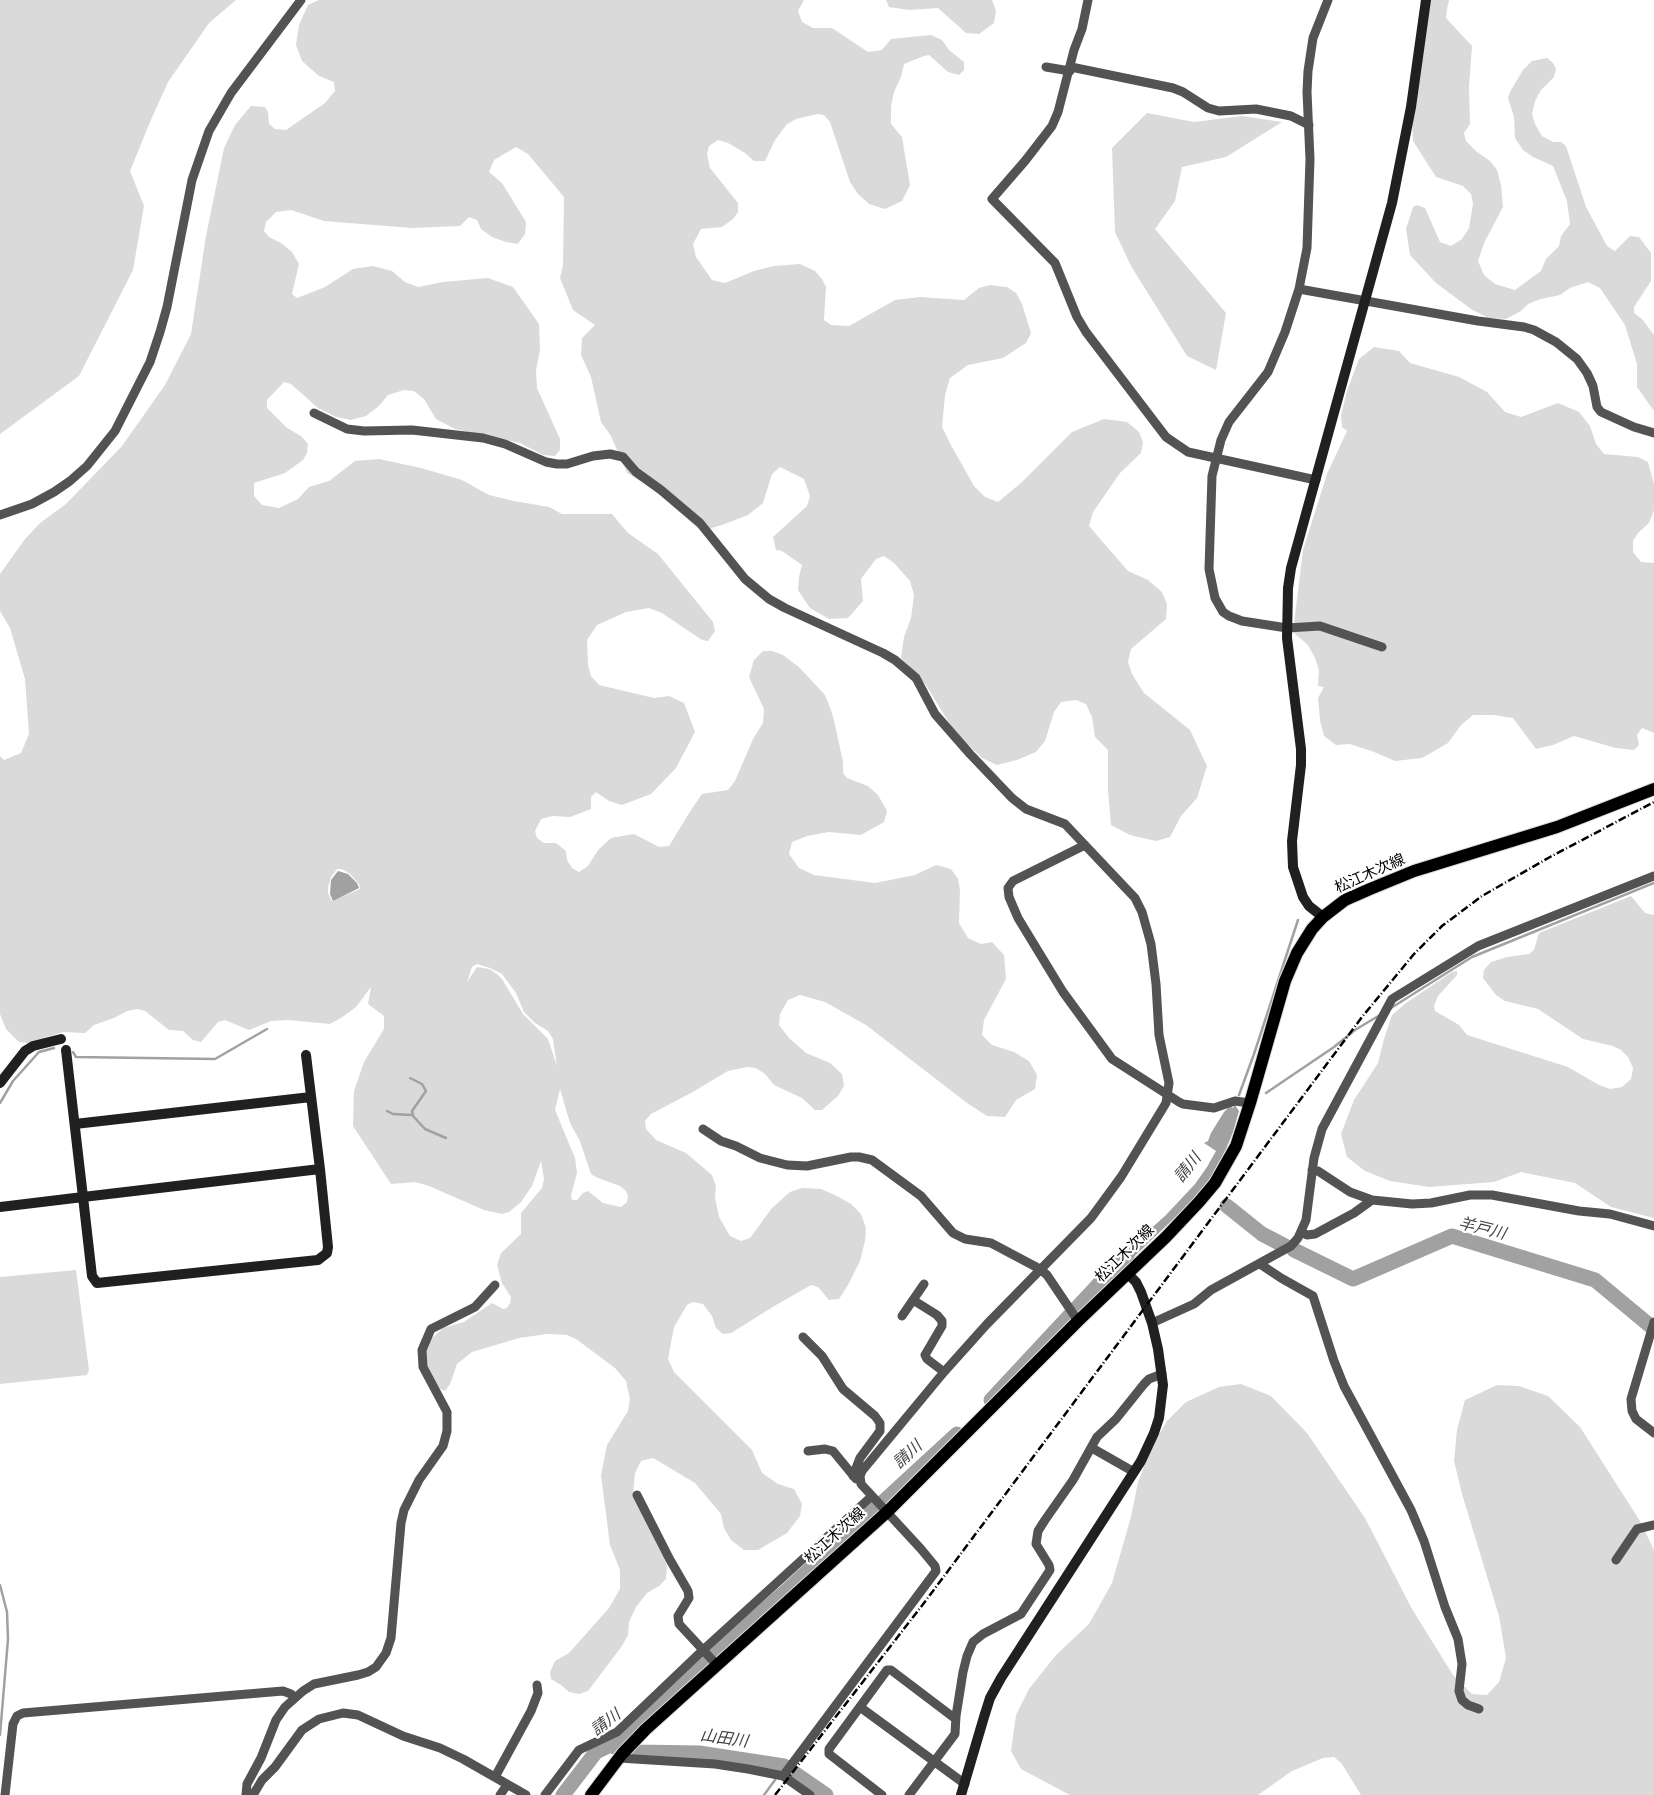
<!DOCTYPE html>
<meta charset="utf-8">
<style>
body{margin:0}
canvas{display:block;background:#fff}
</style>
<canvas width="1654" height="1795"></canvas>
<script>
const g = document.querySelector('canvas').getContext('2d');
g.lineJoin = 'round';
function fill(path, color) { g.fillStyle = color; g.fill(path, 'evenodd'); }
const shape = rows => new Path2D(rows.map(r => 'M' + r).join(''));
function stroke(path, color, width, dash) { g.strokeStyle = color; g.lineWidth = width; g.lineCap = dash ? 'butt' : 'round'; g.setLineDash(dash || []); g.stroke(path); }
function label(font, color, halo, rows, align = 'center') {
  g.font = font + ' Arial,"Noto Sans JP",sans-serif'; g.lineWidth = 4.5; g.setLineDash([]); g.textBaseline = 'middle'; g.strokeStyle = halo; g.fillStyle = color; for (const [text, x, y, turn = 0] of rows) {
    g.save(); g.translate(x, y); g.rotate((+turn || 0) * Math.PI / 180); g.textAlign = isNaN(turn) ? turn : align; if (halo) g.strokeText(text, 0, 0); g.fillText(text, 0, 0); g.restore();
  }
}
fill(shape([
 [0,0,236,0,209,23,168,82,150,122,130,171,144,206,133,270,79,376,0,434],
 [319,0,804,0,798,11,802,22,813,28,832,28,868,52,882,50,891,39,931,35,942,40,949,50,964,62,964,70,959,75,948,72,929,55,924,56,904,64,901,77,894,92,891,106,891,124,902,137,910,185,902,201,885,209,869,204,858,194,850,182,830,122,824,115,818,114,796,119,787,124,775,140,765,161,754,161,745,153,728,143,718,140,709,146,707,154,710,168,738,203,738,212,733,219,722,227,701,229,693,244,696,257,712,280,725,283,754,271,774,266,800,264,815,271,822,279,826,287,824,320,831,325,849,326,895,300,920,297,964,300,979,288,990,285,1007,287,1016,293,1022,304,1031,333,1026,343,1003,358,968,365,950,378,945,395,942,427,952,447,974,486,985,497,998,502,1022,482,1072,432,1104,419,1127,422,1139,432,1143,442,1141,453,1120,473,1093,512,1089,526,1128,571,1148,580,1162,592,1167,604,1166,619,1131,649,1128,662,1132,674,1144,693,1190,730,1207,766,1197,798,1181,816,1170,837,1156,841,1130,835,1111,825,1108,790,1108,750,1095,737,1092,717,1086,704,1076,700,1061,702,1054,712,1045,741,1036,752,1017,760,997,765,982,758,954,731,926,685,901,658,904,637,911,618,914,595,910,581,894,563,884,556,876,559,861,579,863,601,848,618,829,619,810,608,798,590,799,577,802,565,782,551,776,550,773,537,807,506,810,496,804,479,780,467,772,474,763,503,748,515,722,525,701,531,652,488,627,473,611,436,601,422,591,377,581,355,582,338,595,325,573,310,560,278,563,265,564,197,528,154,516,147,494,160,489,172,502,183,526,222,525,234,518,244,506,242,492,237,481,229,477,220,469,217,460,226,412,228,324,221,291,210,276,212,266,222,264,231,269,237,281,243,292,252,299,264,292,294,297,298,325,287,353,269,373,266,392,271,405,282,418,287,443,282,488,278,513,287,539,324,540,350,536,370,537,388,560,439,560,450,555,456,543,455,520,443,455,429,436,419,424,399,414,391,404,390,388,395,379,406,366,416,351,420,336,417,318,408,291,384,284,382,267,400,267,408,287,428,301,436,308,444,307,453,303,460,285,473,254,483,254,496,262,505,279,508,298,499,309,487,329,481,355,461,379,459,421,468,462,480,489,495,514,501,549,507,562,514,612,514,628,533,658,554,713,622,715,631,708,641,702,640,662,613,649,608,626,612,597,625,587,640,588,665,591,676,599,685,654,698,669,696,684,703,695,732,676,768,651,794,622,805,609,801,596,792,591,797,591,809,570,817,553,816,541,819,535,831,537,838,544,843,556,843,566,851,567,860,572,868,579,872,588,866,598,850,611,838,634,834,659,847,669,846,691,810,702,794,728,790,735,781,753,739,763,723,764,709,749,677,754,660,763,651,772,651,783,655,800,668,825,695,831,710,835,725,843,762,843,773,847,778,868,786,878,795,887,811,884,822,861,835,829,832,807,836,792,842,789,854,799,868,814,875,875,883,915,875,936,865,951,869,958,879,960,890,959,923,968,938,981,944,992,942,1004,955,1006,979,984,1020,982,1035,992,1045,1014,1052,1029,1061,1037,1075,1035,1089,1016,1100,1005,1117,987,1116,967,1103,866,1025,825,1002,800,995,788,1000,780,1014,779,1025,789,1038,806,1053,830,1063,842,1074,844,1086,838,1096,822,1110,815,1110,802,1098,774,1085,765,1074,756,1068,747,1067,728,1071,691,1093,651,1114,645,1121,646,1129,656,1140,686,1153,712,1175,716,1186,715,1198,719,1217,730,1236,741,1241,750,1238,772,1208,790,1192,802,1188,821,1189,837,1196,851,1204,861,1214,866,1228,865,1241,860,1261,848,1285,839,1299,829,1300,818,1287,811,1285,776,1305,731,1333,723,1334,716,1328,712,1316,703,1304,693,1302,687,1305,674,1327,668,1359,674,1372,752,1450,762,1473,778,1484,794,1489,802,1504,800,1516,787,1533,758,1550,744,1550,731,1540,724,1528,721,1514,695,1483,653,1458,641,1461,635,1473,633,1495,667,1565,666,1579,659,1586,647,1593,636,1607,629,1622,628,1635,622,1646,588,1691,579,1694,569,1692,561,1685,551,1679,550,1672,555,1661,569,1653,609,1608,620,1589,620,1570,610,1545,601,1475,607,1445,628,1411,630,1399,626,1381,615,1368,576,1339,567,1335,547,1334,519,1338,472,1352,457,1364,450,1384,445,1391,440,1389,426,1365,426,1352,428,1342,443,1328,464,1322,492,1303,503,1309,507,1308,510,1303,511,1297,502,1283,497,1265,501,1253,521,1234,521,1213,542,1188,544,1179,541,1161,532,1186,521,1202,509,1212,502,1214,484,1210,429,1186,415,1182,391,1184,353,1126,354,1091,364,1062,384,1029,384,1016,368,1004,371,987,356,1007,341,1018,330,1024,288,1020,271,1021,249,1030,225,1020,218,1022,201,1042,193,1040,183,1031,169,1030,145,1011,137,1009,127,1011,114,1018,94,1025,85,1033,63,1032,27,1043,19,1042,6,1029,0,1014,0,756,4,760,21,753,29,734,25,679,10,628,0,611,0,574,25,539,40,523,66,504,122,446,165,385,191,334,206,236,224,148,235,125,251,106,265,107,268,112,269,124,275,129,286,130,325,103,335,91,334,82,319,76,302,61,296,45,299,25,308,5],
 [337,869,342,869,350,874,359,884,360,889,332,901,328,893,328,888,331,877],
 [477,964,490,968,502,974,516,993,524,1012,535,1023,548,1031,553,1039,557,1066,548,1039,523,1014,502,979,497,974,489,969,477,967,467,982,472,967],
 [560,1089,570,1123,580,1141,591,1174,598,1178,620,1186,626,1191,628,1196,627,1202,621,1207,603,1203,588,1191,583,1193,577,1200,572,1200,571,1195,577,1173,575,1158,555,1110],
 [886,0,992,0,996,11,994,23,979,34,966,33,938,8,909,10,889,7],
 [1431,0,1449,0,1447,9,1446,18,1472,46,1469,87,1470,124,1464,133,1466,141,1477,152,1490,161,1497,170,1501,185,1503,207,1484,243,1478,261,1484,275,1495,284,1515,290,1541,271,1546,259,1559,246,1561,236,1570,224,1567,201,1553,166,1533,157,1523,150,1515,138,1514,117,1508,98,1511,90,1523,70,1532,61,1547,58,1553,63,1556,69,1554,77,1541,90,1535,101,1532,114,1535,124,1542,136,1553,142,1561,142,1566,146,1586,207,1607,246,1615,251,1630,236,1639,237,1651,253,1651,281,1634,307,1634,313,1642,319,1654,335,1654,411,1637,387,1637,364,1625,325,1600,288,1588,282,1570,288,1560,295,1541,299,1528,304,1521,311,1506,319,1488,318,1471,309,1436,283,1410,255,1406,229,1413,207,1417,205,1425,208,1440,242,1451,246,1462,239,1469,228,1473,204,1471,194,1463,186,1436,177,1413,141,1412,120],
 [1147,113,1194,122,1242,116,1282,122,1226,157,1182,167,1175,201,1155,229,1226,313,1216,370,1187,356,1131,266,1115,232,1112,148],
 [1374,347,1399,351,1410,363,1459,377,1487,392,1505,412,1521,417,1558,403,1579,412,1590,426,1596,444,1604,454,1638,457,1648,462,1654,484,1654,510,1649,523,1638,533,1633,541,1633,552,1641,562,1654,563,1654,733,1642,728,1637,735,1639,745,1634,750,1616,748,1574,736,1553,745,1536,749,1513,718,1494,715,1473,715,1461,725,1448,743,1422,758,1395,761,1374,752,1350,744,1336,745,1324,736,1320,720,1318,698,1324,687,1318,686,1319,670,1315,658,1308,645,1293,632,1303,550,1327,474,1347,431,1342,427,1341,415,1347,391,1359,359],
 [1631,896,1645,913,1654,915,1654,1218,1611,1207,1575,1183,1521,1172,1494,1182,1429,1187,1390,1181,1365,1171,1347,1157,1341,1134,1354,1100,1378,1063,1384,1039,1392,1015,1406,1003,1452,972,1457,971,1457,975,1438,996,1434,1006,1435,1011,1459,1025,1467,1035,1568,1067,1599,1085,1610,1089,1622,1087,1631,1079,1633,1068,1628,1057,1621,1050,1613,1046,1583,1039,1538,1009,1505,1001,1496,995,1483,978,1484,970,1491,962,1507,957,1529,954,1534,950,1539,933],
 [76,1270,89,1370,87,1375,0,1384,0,1277],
 [1241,1384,1271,1396,1307,1433,1365,1518,1412,1609,1453,1675,1472,1694,1487,1695,1499,1682,1506,1658,1499,1616,1462,1494,1454,1461,1457,1430,1465,1400,1497,1385,1519,1386,1548,1396,1580,1427,1640,1521,1654,1550,1654,1795,1361,1795,1342,1764,1334,1757,1323,1758,1292,1771,1258,1795,1070,1795,1021,1769,1011,1751,1016,1715,1029,1689,1056,1655,1089,1624,1112,1583,1131,1517,1138,1482,1152,1446,1167,1421,1186,1402,1219,1387]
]), '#dadada');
fill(shape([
 [338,871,348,874,357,883,359,888,333,901,330,894,331,880],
 [1235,1105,1239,1111,1233,1132,1226,1149,1208,1182,1190,1203,1116,1274,1109,1266,1166,1215,1195,1184,1207,1167,1216,1151,1204,1143,1208,1141,1211,1133,1224,1112,1228,1108,1231,1107,1233,1108]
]), '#a1a1a1');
stroke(shape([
 [1391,1008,1472,957,1654,883],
 [73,1052,76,1057,215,1059,267,1029],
 [410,1078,422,1084,426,1091,412,1111,413,1116,425,1129,446,1138],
 [1266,1093,1334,1047,1355,1030,1380,1015],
 [1239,1095,1254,1054,1298,920],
 [0,1103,13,1081,39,1052,54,1048],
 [387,1111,393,1114,412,1115],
 [0,1585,7,1612,8,1639,0,1735],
 [782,1770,784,1766],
 [764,1795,775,1780]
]), '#a1a1a1', 2.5);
stroke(shape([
 [1227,1206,1262,1234,1285,1246],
 [1294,1250,1353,1279,1452,1236,1595,1280,1654,1329],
 [991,1400,1099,1284,1127,1257],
 [614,1747,638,1752,699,1753,784,1766,826,1795],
 [563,1795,596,1752,608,1746,632,1726,783,1594,957,1434]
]), '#a1a1a1', 15);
const primary = shape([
 [591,1795,622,1754,646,1729,887,1512,1078,1321,1166,1237,1199,1202,1215,1183,1236,1146,1250,1103,1285,981,1297,953,1312,929,1323,917,1345,900,1370,889,1414,871,1557,827,1654,789]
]);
stroke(primary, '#dbdbdb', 14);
stroke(shape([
 [1088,0,1082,29,1074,50,1058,112,1052,126,1025,161,992,199,1055,263,1077,317,1086,332,1166,437,1188,452,1316,480],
 [1328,0,1313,38,1308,71,1307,92,1310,159,1307,248,1299,289,1285,332,1268,372,1229,422,1221,440,1212,476,1209,569,1215,598,1223,612,1229,616,1242,621,1287,628,1320,626,1382,647],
 [1046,67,1070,71],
 [1071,67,1173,88,1183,92,1208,108,1219,111,1256,109,1291,116,1309,125],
 [1299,289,1478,321,1524,327,1534,330,1556,342,1577,359,1587,373,1593,386,1597,407,1601,412,1634,427,1654,433],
 [314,413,347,429,364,431,412,430,483,438,505,444,546,462,557,464,567,464,593,456,610,454,623,457,636,472,661,490,700,523,745,579,769,599,785,608,883,653,895,660,916,678,935,714,970,754,1012,798,1026,809,1065,824,1135,898,1142,912,1151,944,1156,984,1159,1035,1169,1083,1166,1103,1121,1177,1091,1218,987,1324,944,1372,862,1471,860,1476,861,1484,921,1549,935,1566,936,1571,783,1776],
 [0,515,32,504,54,492,70,481,87,466,115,431,150,362,160,332,167,307,192,180,209,131,231,93,301,0],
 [1085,845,1013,881,1008,888,1009,897,1018,918,1063,992,1112,1059,1179,1102,1183,1104,1214,1108,1235,1101,1250,1103],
 [703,1129,721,1141,736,1146,760,1158,787,1165,807,1166,851,1157,859,1157,872,1160,921,1196,953,1233,965,1239,991,1243,1040,1269,1047,1275,1078,1321],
 [1312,1170,1318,1171,1350,1192,1372,1200,1412,1204,1431,1203,1470,1195,1492,1195,1579,1211,1610,1214,1654,1226],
 [1301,1232,1307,1235,1315,1234,1354,1213,1372,1200],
 [1260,1264,1281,1278,1313,1296,1334,1361,1344,1386,1411,1510,1424,1541,1445,1607,1458,1639,1462,1664,1459,1691,1462,1700,1468,1705,1479,1709],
 [913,1300,937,1315,942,1321,942,1326,925,1355,927,1359,944,1372],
 [902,1316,924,1284],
 [1654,1322,1631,1399,1632,1411,1636,1419,1654,1433],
 [1152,1323,1194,1304,1211,1290,1291,1246,1298,1238,1306,1220,1314,1158,1322,1129,1392,999,1478,946,1654,876],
 [803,1337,822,1356,843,1389,875,1416,880,1423,880,1431,860,1458,853,1476],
 [1092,1448,1134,1472],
 [808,1451,825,1449,833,1451,856,1479],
 [637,1495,669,1558,688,1591,689,1598,678,1616,679,1624,717,1665],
 [1616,1560,1637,1529,1654,1525],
 [860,1707,965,1784],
 [619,1758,715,1764,748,1769,783,1776,810,1795],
 [495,1777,531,1711,538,1693,537,1685],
 [5,1795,13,1724,17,1716,23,1713,283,1691,291,1694,295,1698],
 [246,1795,247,1784,261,1758,276,1720,285,1707,303,1691,314,1684,358,1675,368,1672,376,1667,386,1653,391,1638,401,1523,404,1510,419,1480,443,1446,447,1431,447,1412,423,1367,422,1350,431,1329,475,1307,495,1285],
 [253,1795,262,1780,275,1767,302,1730,319,1719,343,1713,358,1715,403,1736,440,1748,463,1759,526,1795],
 [500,1795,507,1785],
 [545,1795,579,1750,617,1732,703,1650,872,1496],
 [882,1795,829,1754,829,1749,887,1670,891,1670,953,1717,956,1716],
 [909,1795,955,1734,956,1716,963,1672,967,1656,973,1642,983,1634,1021,1614,1050,1570,1049,1565,1036,1544,1038,1531,1045,1520,1073,1480,1097,1437,1116,1419,1144,1384,1149,1379,1162,1374]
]), '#535353', 9);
stroke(shape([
 [1323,917,1309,906,1303,897,1293,867,1292,841,1301,765,1301,749,1287,638,1288,588,1291,568,1392,203,1411,107,1426,0],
 [306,1055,320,1169],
 [0,1083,25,1051,33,1046,61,1039],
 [75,1124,311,1097],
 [0,1207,83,1197,320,1169,328,1247,327,1253,318,1260,97,1283,92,1276,83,1197,66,1050],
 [961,1795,984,1717,990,1698,1001,1678,1141,1461,1154,1433,1159,1418,1163,1385,1158,1349,1152,1323,1141,1292,1136,1282,1128,1274]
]), '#202020', 10);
stroke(primary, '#000', 12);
stroke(shape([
 [775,1795,924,1603,1362,1017,1414,954,1442,926,1482,896,1550,857,1654,802]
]), '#000', 2.5, [8, 2.5, 1, 2.5]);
label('15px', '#000', '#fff', [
 ["松江木次線",1370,874,-24],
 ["松江木次線",1125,1254,-44],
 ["松江木次線",835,1536,-42]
]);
label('italic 16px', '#424242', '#fff', [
 ["請川",1188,1168,-52],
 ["羊戸川",1482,1229,14],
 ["請川",908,1455,-43],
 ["請川",606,1723,-37],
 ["山田川",724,1739,8]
]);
</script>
